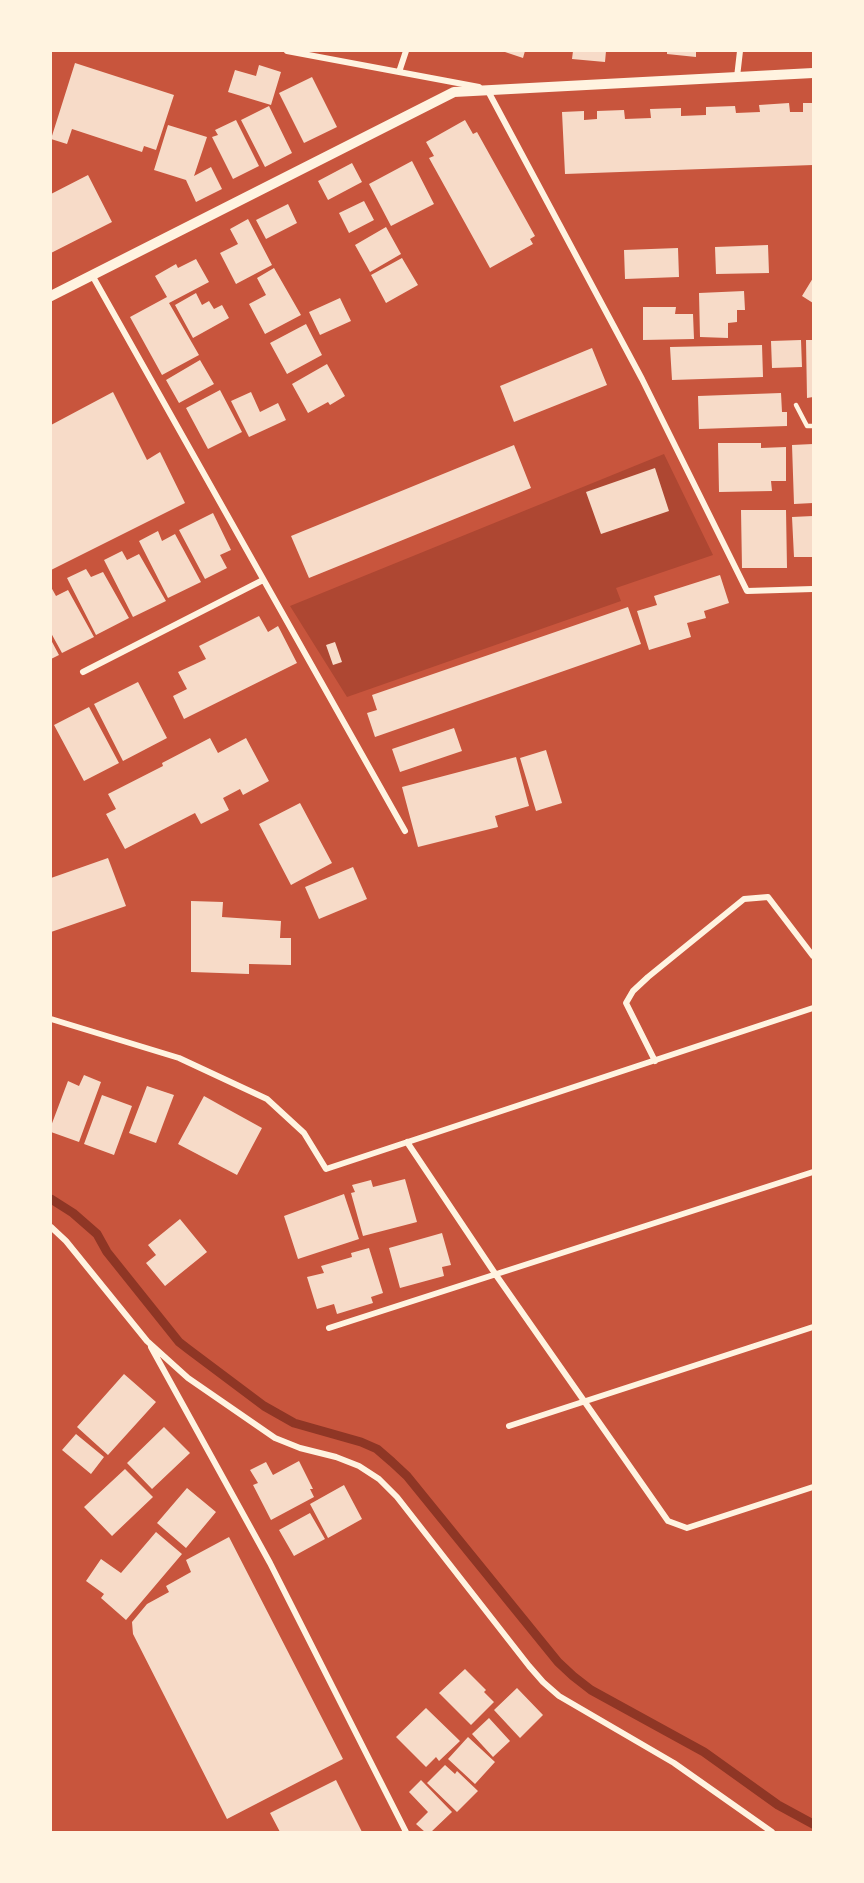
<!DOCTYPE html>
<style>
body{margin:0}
#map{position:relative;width:864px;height:1883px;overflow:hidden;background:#c8553d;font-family:"Golos Text",sans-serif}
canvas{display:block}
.frame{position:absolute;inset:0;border:52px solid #fff3e0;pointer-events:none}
</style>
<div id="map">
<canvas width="864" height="1883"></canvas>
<div class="frame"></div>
</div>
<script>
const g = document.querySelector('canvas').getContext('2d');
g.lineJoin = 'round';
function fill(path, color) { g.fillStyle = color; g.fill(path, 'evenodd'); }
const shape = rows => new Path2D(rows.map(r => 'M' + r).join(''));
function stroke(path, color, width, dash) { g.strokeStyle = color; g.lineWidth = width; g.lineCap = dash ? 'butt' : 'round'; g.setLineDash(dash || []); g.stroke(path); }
fill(shape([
 [664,454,713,555,616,588,621,601,347,697,290,606]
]), '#ae4732');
stroke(shape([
 [51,1199,73,1213,97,1234,107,1252,179,1342,188,1349,264,1406,294,1423,361,1442,377,1449,392,1462,407,1476,558,1662,573,1676,591,1690,704,1752,778,1805,813,1824]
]), '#8f3625', 9);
fill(shape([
 [502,51,525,51,523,58],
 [573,51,606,51,605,62,572,59],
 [667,51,696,51,696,57,667,54],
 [75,63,174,95,156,150,144,146,142,152,72,129,67,144,51,139],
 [259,65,281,72,271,105,228,92,235,70,256,76],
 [312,77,337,127,304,143,279,93],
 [789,103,790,112,803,112,803,103,813,103,813,165,565,174,562,112,584,111,584,120,597,119,597,111,624,110,625,119,651,118,650,109,681,108,681,116,706,115,706,107,735,106,736,113,760,112,759,105],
 [269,106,292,153,265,167,241,120],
 [236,120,259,166,233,179,212,137,218,135,215,130],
 [465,120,473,134,477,132,535,236,530,239,533,244,490,268,429,158,434,156,426,142],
 [168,125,207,137,194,176,211,167,222,189,196,202,186,180,154,170],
 [412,161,434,204,391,226,369,184],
 [352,163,362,182,328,200,318,181],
 [88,175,112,222,51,253,51,194],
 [364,201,374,220,349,233,339,213],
 [288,204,297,223,266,239,256,220],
 [248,219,272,265,236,284,220,253,238,244,230,229],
 [386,227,401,254,370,272,355,245],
 [768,245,769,273,716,274,715,247],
 [678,248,679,277,625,279,624,250],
 [402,258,418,285,386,303,371,275],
 [196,259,209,282,169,303,199,355,162,375,130,317,167,297,155,276,176,264,178,268],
 [274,268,301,315,265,334,249,304,266,295,257,278],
 [813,278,813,303,802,296],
 [744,291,745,310,737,310,737,322,728,323,728,338,700,337,699,293],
 [196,293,202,305,209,301,214,309,222,305,229,318,193,338,175,305],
 [340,298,351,321,320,335,309,312],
 [643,307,676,307,675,314,693,314,694,339,643,340],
 [306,324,322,355,287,374,270,343],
 [801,340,802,367,772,368,771,341],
 [806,340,813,340,813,397,807,398],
 [762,345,763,377,672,380,670,347],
 [592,348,607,385,514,422,500,386],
 [200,360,214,384,179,403,166,380],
 [327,364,345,396,330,405,328,402,308,413,292,384],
 [220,390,242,432,208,449,186,408],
 [113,392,147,460,160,452,185,503,51,570,51,425],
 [251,392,260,412,278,403,286,420,249,437,231,401],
 [781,393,782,412,787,412,787,426,699,429,698,396],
 [718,443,761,443,761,448,786,447,786,481,771,481,772,491,719,492],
 [813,444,813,503,794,504,792,445],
 [514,445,531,488,309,578,291,536],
 [655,468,669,511,601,534,586,492],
 [741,510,786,510,787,568,742,568],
 [213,513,231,550,220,555,227,568,205,579,179,530],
 [813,516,813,557,794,557,792,517],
 [158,531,162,541,175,534,201,582,168,598,139,541],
 [122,551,127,560,139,554,166,601,133,617,104,560],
 [86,569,91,577,103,572,129,618,96,635,67,578],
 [720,575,729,603,704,611,706,618,687,623,691,637,649,650,637,611,657,605,654,596],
 [51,587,56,596,68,590,94,637,62,653,51,633],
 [628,607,641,644,375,737,367,713,377,710,372,695],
 [259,616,268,632,278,626,297,663,184,719,173,696,187,689,178,672,206,659,199,646],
 [51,640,59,655,51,659],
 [335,642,342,662,333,665,326,645],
 [138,682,167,738,123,761,94,704],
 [89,707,119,763,84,781,54,725],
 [454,728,462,751,400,772,392,749],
 [210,738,218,753,246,738,269,781,243,795,240,789,223,798,229,810,201,824,195,813,125,849,106,814,116,809,108,794,163,766,162,763],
 [546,750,562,803,536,811,520,758],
 [516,757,529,806,495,816,498,827,418,847,402,787],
 [300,803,332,863,291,885,259,824],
 [108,858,126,906,51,932,51,878],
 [353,867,367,899,319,919,305,887],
 [191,901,223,902,222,917,281,921,280,938,291,938,291,965,249,964,249,974,191,972],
 [84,1075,101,1082,79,1142,51,1132,51,1126,68,1081,79,1086],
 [147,1086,174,1095,156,1143,129,1133],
 [102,1095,132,1106,114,1155,84,1144],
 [204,1096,262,1128,237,1175,178,1144],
 [405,1179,417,1222,363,1236,351,1193,355,1192,352,1185,371,1180,373,1187],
 [344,1194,359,1239,298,1259,284,1216],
 [180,1219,207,1252,165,1286,146,1263,156,1255,148,1245],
 [442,1233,451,1265,442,1267,444,1276,400,1288,389,1248],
 [369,1248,383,1293,371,1297,373,1303,337,1314,334,1304,317,1309,307,1277,324,1273,321,1266,352,1257,351,1253],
 [124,1374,156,1402,108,1455,77,1427],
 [164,1427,190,1453,152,1489,127,1463],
 [76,1434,104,1457,91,1474,62,1450],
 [299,1461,313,1489,310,1489,314,1497,271,1520,253,1485,258,1483,250,1470,266,1462,273,1475],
 [125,1469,153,1497,112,1536,84,1507],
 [344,1485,362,1519,328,1538,310,1504],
 [187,1488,216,1512,186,1548,157,1523],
 [310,1513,325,1539,294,1556,279,1530],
 [156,1532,182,1554,126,1620,101,1598,104,1594,86,1581,101,1559,121,1573],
 [229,1537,343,1759,227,1819,133,1634,132,1622,147,1604,169,1592,166,1586,191,1572,186,1560],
 [465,1669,486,1690,484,1692,494,1702,471,1725,439,1693],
 [517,1688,543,1715,520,1738,494,1710],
 [426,1708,460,1741,439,1761,436,1757,426,1767,396,1737],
 [489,1718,510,1741,493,1757,472,1734],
 [468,1737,495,1762,475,1784,448,1759],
 [445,1765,455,1774,457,1771,478,1791,457,1812,427,1783],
 [336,1780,362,1832,280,1832,270,1813],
 [421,1780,452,1812,431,1832,425,1832,416,1824,428,1812,409,1792]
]), '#f7dbc8');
stroke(shape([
 [796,405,807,426,813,426]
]), '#fff3e0', 4.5);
stroke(shape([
 [287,51,479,87],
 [399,72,406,51],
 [737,77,740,51],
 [488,91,642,379,747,591,813,589],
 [92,275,405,831],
 [83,672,263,580],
 [51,1019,179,1058,267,1099,304,1133,326,1169,813,1008],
 [655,1061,626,1003,633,991,648,977,744,899,768,897,813,956],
 [407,1142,496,1275,668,1521,687,1528,813,1487],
 [51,1227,66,1241,147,1341,188,1378,275,1438,300,1448,336,1457,359,1466,379,1479,397,1497,529,1666,543,1682,559,1696,674,1763,772,1832],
 [329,1328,813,1172],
 [151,1347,270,1563,406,1832],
 [509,1426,813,1327]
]), '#fff3e0', 6);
stroke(shape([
 [51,296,454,92,813,73]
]), '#fff3e0', 10);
</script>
